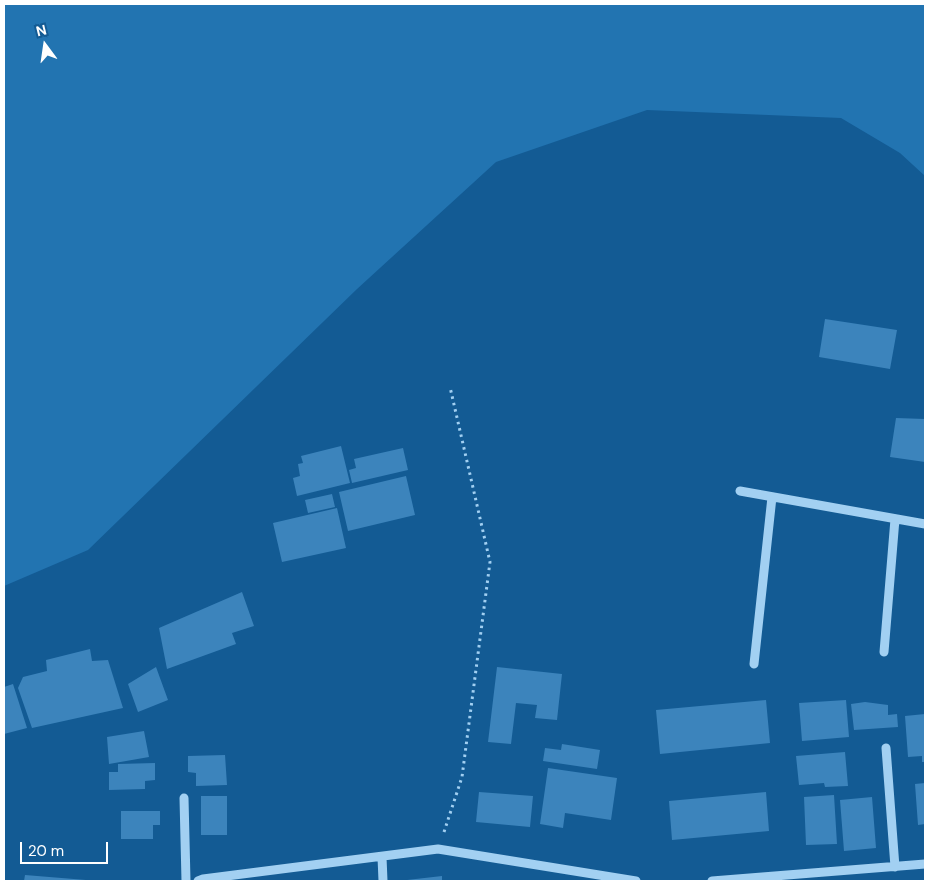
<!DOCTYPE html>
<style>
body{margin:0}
#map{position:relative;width:929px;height:885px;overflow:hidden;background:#135b94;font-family:"DM Sans",sans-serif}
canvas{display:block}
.frame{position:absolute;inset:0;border:5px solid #fff;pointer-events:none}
.north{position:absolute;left:20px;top:20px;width:50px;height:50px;-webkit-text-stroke:4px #135b94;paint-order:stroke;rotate:346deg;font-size:14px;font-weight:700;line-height:20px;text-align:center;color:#fff}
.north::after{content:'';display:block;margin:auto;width:18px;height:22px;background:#fff;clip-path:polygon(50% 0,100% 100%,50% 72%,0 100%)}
.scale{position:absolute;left:20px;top:842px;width:88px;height:22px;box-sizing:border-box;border:2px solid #fff;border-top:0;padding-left:6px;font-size:15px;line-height:18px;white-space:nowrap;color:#fff;-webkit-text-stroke:4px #135b94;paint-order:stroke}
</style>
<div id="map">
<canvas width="929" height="885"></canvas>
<div class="frame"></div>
<div class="north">N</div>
<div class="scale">20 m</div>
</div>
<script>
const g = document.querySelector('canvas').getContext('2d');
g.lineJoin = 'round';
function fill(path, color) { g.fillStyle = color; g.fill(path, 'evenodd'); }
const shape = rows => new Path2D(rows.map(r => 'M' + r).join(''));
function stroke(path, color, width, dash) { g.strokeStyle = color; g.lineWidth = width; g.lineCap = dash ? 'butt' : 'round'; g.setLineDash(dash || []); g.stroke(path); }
fill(shape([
 [4,4,925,4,925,176,900,153,841,118,647,110,496,162,357,289,88,550,4,586]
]), '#2274b1');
fill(shape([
 [825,319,897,330,890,369,819,357],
 [896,418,925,419,925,462,890,457],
 [341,446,350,483,297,496,293,478,300,476,298,464,303,463,301,456],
 [403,448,408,470,352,483,349,470,356,468,354,459],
 [406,476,415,515,348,531,339,492],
 [332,494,335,507,308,513,305,500],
 [337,508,346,548,282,562,273,523],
 [242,592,254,626,232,633,236,644,167,669,159,628],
 [90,649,92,661,108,660,123,708,32,728,18,688,23,677,47,671,46,660],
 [156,667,168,700,138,712,128,684],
 [497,667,562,674,557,720,535,718,537,705,516,703,511,744,488,742],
 [13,684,27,728,4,734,4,687],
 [766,700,770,743,660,754,656,710],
 [846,700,849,737,802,741,799,703],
 [865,702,888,705,888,715,897,714,898,727,854,730,851,704],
 [925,714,925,762,922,762,922,756,908,757,905,716],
 [144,731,149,757,109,764,107,737],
 [562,744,600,750,597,769,543,761,545,748,561,750],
 [845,752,848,786,825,787,824,783,799,785,796,756],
 [225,755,227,785,196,786,196,773,188,772,188,756],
 [155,763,155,780,145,781,145,789,109,790,109,772,118,772,118,764],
 [548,768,617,778,611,820,565,813,563,828,540,824],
 [925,783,925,824,918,825,915,784],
 [479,792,533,796,530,827,476,822],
 [766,792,769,831,672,840,669,801],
 [834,795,837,844,806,845,804,797],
 [201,796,227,796,227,835,201,835],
 [872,797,876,848,844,851,840,800],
 [121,811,160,811,160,825,153,825,153,839,121,839],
 [25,875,86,880,86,881,24,881],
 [442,876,442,881,407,881,407,880]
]), '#3c84bc');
stroke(shape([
 [444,832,462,777,490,562,450,387]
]), '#a2d0f2', 3, [2.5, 4]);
stroke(shape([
 [740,491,925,524],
 [884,652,895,519],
 [754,664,772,497],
 [886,748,895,867],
 [184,798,186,881],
 [382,857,383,881],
 [198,881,203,879,438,849,636,881],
 [712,881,925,864]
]), '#a2d0f2', 9);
</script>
